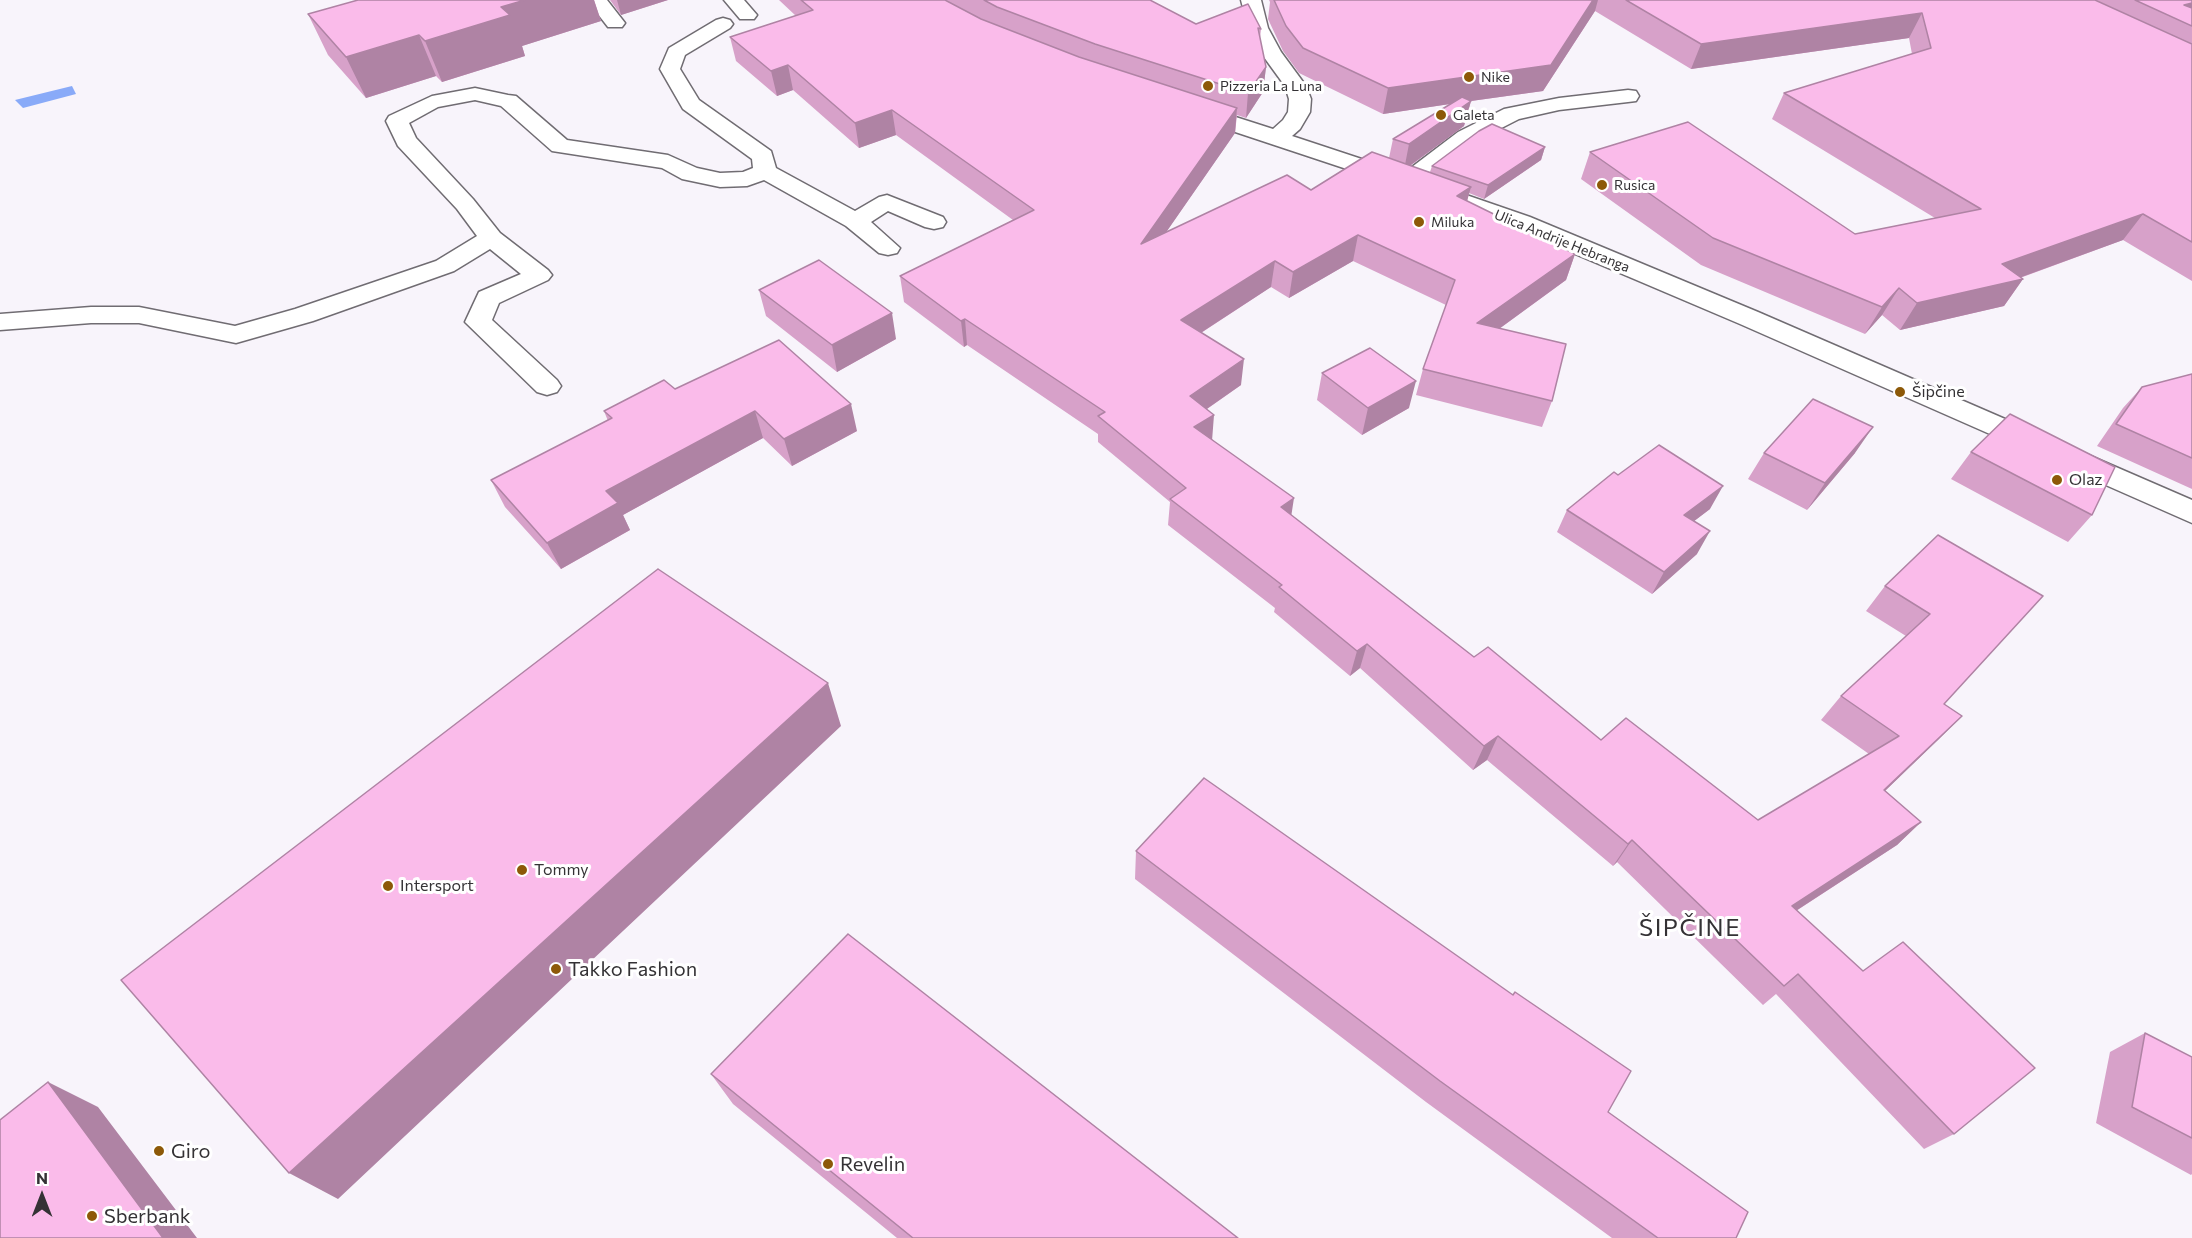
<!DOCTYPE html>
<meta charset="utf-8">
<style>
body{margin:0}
#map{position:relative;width:2192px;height:1238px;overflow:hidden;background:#f8f4fb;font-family:Commissioner,sans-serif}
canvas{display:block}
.north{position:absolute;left:12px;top:1166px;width:60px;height:60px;-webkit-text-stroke:4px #fff;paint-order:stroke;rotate:0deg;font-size:16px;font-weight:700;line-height:24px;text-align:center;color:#343235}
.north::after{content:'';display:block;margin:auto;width:21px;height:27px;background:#343235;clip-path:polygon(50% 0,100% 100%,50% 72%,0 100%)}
</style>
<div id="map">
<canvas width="2192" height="1238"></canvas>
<div class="north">N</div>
</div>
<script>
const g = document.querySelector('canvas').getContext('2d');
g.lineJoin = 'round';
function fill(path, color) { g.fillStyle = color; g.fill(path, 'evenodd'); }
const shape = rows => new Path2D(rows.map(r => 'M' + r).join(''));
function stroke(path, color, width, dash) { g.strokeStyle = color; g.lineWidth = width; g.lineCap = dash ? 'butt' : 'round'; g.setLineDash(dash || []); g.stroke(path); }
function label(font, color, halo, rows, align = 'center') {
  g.font = font + ' Commissioner,sans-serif'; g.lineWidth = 6; g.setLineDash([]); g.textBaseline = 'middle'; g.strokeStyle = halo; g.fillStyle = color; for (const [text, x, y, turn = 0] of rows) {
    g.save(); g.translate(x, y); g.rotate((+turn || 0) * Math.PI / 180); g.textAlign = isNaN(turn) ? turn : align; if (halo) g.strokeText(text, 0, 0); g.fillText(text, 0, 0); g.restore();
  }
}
fill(shape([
 [72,86,76,94,23,108,15,100]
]), '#89aaf8');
const minor = shape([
 [587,0,607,0,625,23,622,27,608,27,587,0],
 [724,0,744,0,757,15,754,19,740,19,724,0],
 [1241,0,1261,0,1268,28,1281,52,1306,86,1311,99,1310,112,1300,129,1292,136,1404,173,1458,132,1504,109,1559,98,1628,90,1636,91,1639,96,1636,101,1628,102,1559,110,1519,119,1474,142,1415,187,1407,189,1184,115,1181,110,1184,105,1192,103,1273,129,1283,120,1288,112,1289,99,1285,86,1261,53,1248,28,1241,0],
 [723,18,730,20,733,24,730,28,685,55,680,69,699,100,771,151,776,168,855,211,879,197,887,195,943,217,946,222,943,227,934,229,925,227,888,211,871,222,900,248,897,253,888,255,879,253,846,226,764,180,747,186,720,187,682,179,662,168,552,151,501,106,475,100,438,107,409,123,416,138,473,199,500,233,548,270,552,275,548,280,499,303,492,320,557,380,561,386,557,392,547,395,537,392,465,322,479,292,521,274,490,249,454,271,313,321,236,343,139,323,91,323,0,330,0,314,91,307,139,307,235,326,295,309,436,261,477,236,457,209,398,146,386,121,389,116,432,96,475,88,508,95,516,96,567,140,668,155,697,168,720,173,743,172,753,168,752,159,683,109,660,69,669,48,716,20,723,18],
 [1443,187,1530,217,1758,312,2192,500,2192,523,1740,324,1512,227,1435,199,1431,194,1435,189,1443,187]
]);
stroke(minor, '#706c72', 3);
fill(minor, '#fff');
fill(shape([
 [358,0,594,0,601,21,522,46,525,56,442,82,436,76,366,98,328,55,308,14],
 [610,0,668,0,621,15],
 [779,0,1150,0,1196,24,1248,4,1261,29,1260,38,1266,67,1263,92,1246,118,1237,115,1235,133,1166,232,1311,190,1389,158,1393,139,1450,104,1383,114,1299,73,1283,51,1268,19,1270,2,1269,0,2192,0,2192,281,2123,240,2020,278,2023,279,2004,306,1900,330,1882,315,1865,334,1701,265,1581,179,1590,152,1855,234,1935,218,1772,119,1784,93,1912,54,1909,38,1691,69,1595,11,1543,91,1471,101,1464,126,1410,166,1430,172,1432,166,1545,147,1541,160,1484,199,1469,193,1467,201,1575,254,1566,280,1499,329,1552,401,1542,427,1416,395,1423,369,1446,305,1353,261,1289,298,1271,287,1201,333,1241,385,1207,409,1212,439,1291,516,1474,657,1601,740,1758,820,1869,754,1821,720,1841,696,1906,636,1866,611,1885,586,1938,535,1944,704,1962,716,1885,791,1921,822,1897,845,1796,911,1954,1134,1924,1149,1776,994,1763,1005,1617,862,1613,866,1487,760,1473,770,1360,668,1350,676,1274,612,1275,608,1168,525,1170,502,1098,442,1098,434,967,345,964,347,904,302,900,276,1013,220,896,135,859,148,793,90,777,96,736,61,730,37,796,16],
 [759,290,896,339,837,372,766,316],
 [1322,373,1409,408,1362,435,1317,400],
 [2192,374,2192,489,2097,446,2123,408,2142,387],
 [675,389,857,431,792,466,763,438,623,515,630,530,561,569,505,507,491,480,608,421,604,411],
 [1971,452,2092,515,2068,542,1951,479],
 [1764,453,1855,453,1807,510,1748,479],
 [1618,475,1710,509,1694,521,1697,554,1652,594,1557,532,1567,510],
 [1136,851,1608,1112,1736,1238,1612,1238,1426,1102,1135,879],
 [2145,1033,2192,1057,2192,1174,2191,1175,2096,1123,2110,1052],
 [711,1074,1238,1238,897,1238,733,1104]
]), '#d7a1c9');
fill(shape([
 [525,0,594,0,601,21,522,46,525,56,442,82,425,41,501,7],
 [617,0,668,0,621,15],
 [1593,0,1598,0,1595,11,1543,91,1471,101,1464,126,1404,170,1409,144,1470,101,1383,114,1388,88],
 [2192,3,2192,24,2184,5],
 [1922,13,1909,38,1691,69,1701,44],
 [419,35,436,76,366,98,346,57],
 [788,65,793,90,777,96,771,71],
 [1266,67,1263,92,1246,118,1248,93],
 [1237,108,1235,133,1140,270,1141,244],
 [892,110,896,135,859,148,855,123],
 [1545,147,1541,160,1484,199,1488,185],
 [1471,187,1464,212,1457,196],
 [2143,214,2123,240,2005,283,2023,279,2004,306,1900,330,1917,303,2002,264],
 [1358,235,1353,261,1289,298,1293,272],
 [1575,254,1566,280,1470,350,1477,323],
 [1275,261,1271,287,1179,347,1181,320],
 [1899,288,1882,315,1865,334,1882,307],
 [892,313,896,339,837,372,832,345],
 [965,319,967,345,964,347,961,321],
 [1244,359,1241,385,1188,422,1190,396],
 [1416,381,1409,408,1362,435,1368,408],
 [851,404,857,431,792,466,784,439],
 [755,411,763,438,623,515,630,530,561,569,547,543,606,491],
 [1214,415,1212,441,1194,427],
 [1873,427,1855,453,1807,510,1825,483],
 [1723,486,1710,509,1672,538,1684,515],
 [1294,498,1290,524,1281,507],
 [1710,531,1697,554,1652,594,1664,572],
 [1367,644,1360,668,1350,676,1357,651],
 [828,683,841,726,338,1199,289,1173],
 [1962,716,1938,740,1862,813,1884,790],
 [1498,736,1487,760,1473,770,1484,746],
 [1921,822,1897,845,1771,927,1792,906],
 [1632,840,1617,862,1613,866,1628,844],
 [48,1082,98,1107,197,1238,163,1238]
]), '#af83a4');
const building = shape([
 [358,0,525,0,501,7,510,15,425,41,419,35,346,57,308,14,358,0],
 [801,0,945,0,981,19,1079,57,1237,108,1141,244,1287,175,1311,190,1372,152,1471,187,1457,196,1575,254,1477,323,1566,344,1552,401,1423,369,1455,280,1358,235,1293,272,1275,261,1181,320,1244,359,1190,396,1214,415,1194,427,1294,498,1281,507,1474,657,1488,647,1601,740,1626,718,1758,820,1899,736,1841,696,1930,614,1885,586,1938,535,2043,596,1944,704,1962,716,1884,790,1921,822,1792,906,1863,971,1903,942,2035,1068,1954,1134,1798,974,1784,986,1632,840,1628,844,1498,736,1484,746,1367,644,1357,651,1279,587,1282,585,1170,499,1186,488,1098,416,1105,412,965,319,961,321,900,276,1034,210,892,110,855,123,788,65,771,71,730,37,813,10,801,0],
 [984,0,1150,0,1196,24,1248,4,1261,29,1258,28,1266,67,1248,93,1095,44,997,7,984,0],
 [1274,0,1593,0,1551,65,1388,88,1303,48,1286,26,1274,0],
 [1626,0,2095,0,2192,44,2192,242,2143,214,2002,264,2023,279,1917,303,1899,288,1882,307,1713,238,1590,152,1688,122,1855,234,1981,209,1784,93,1931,48,1922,13,1701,44,1626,0],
 [2135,0,2192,0,2192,3,2184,5,2192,8,2192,26,2135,0],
 [1462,97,1471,101,1409,144,1393,139,1462,97],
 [1492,124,1545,147,1488,185,1432,166,1479,131,1492,124],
 [819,260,892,313,832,345,759,290,819,260],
 [779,340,851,404,784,439,755,411,606,491,618,503,547,543,491,480,612,418,604,411,664,380,675,389,779,340],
 [1370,348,1416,381,1368,408,1322,373,1370,348],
 [2192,374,2192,458,2116,424,2142,387,2192,374],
 [1813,399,1873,427,1825,483,1764,453,1813,399],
 [2010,414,2115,467,2092,515,1971,452,2010,414],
 [1659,445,1723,486,1684,515,1710,531,1664,572,1567,510,1614,472,1618,475,1659,445],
 [658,569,828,683,289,1173,121,980,658,569],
 [1204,778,1513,995,1515,992,1631,1071,1608,1112,1748,1212,1736,1238,1658,1238,1440,1081,1136,851,1204,778],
 [848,934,1238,1238,913,1238,711,1074,848,934],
 [2145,1033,2192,1057,2192,1138,2132,1107,2145,1033],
 [48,1082,163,1238,0,1238,0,1120,48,1082]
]);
fill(building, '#fabbea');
stroke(building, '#af83a4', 1.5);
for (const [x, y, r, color] of [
 [1469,77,6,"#8d5908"],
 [1208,86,6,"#8d5908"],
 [1441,115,6,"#8d5908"],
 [1602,185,6,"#8d5908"],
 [1419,222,6,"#8d5908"],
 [1900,392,6,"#8d5908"],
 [2057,480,6,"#8d5908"],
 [522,870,6,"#8d5908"],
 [388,886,6,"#8d5908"],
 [556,969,6,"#8d5908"],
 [159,1151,6,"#8d5908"],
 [828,1164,6,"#8d5908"],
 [92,1216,6,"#8d5908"]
]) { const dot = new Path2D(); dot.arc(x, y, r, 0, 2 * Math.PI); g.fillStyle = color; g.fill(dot); stroke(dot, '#fff', 2); }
label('14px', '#343235', '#fff', [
 ["Nike",1481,77],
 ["Pizzeria La Luna",1220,86],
 ["Galeta",1453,115],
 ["Rusica",1614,185],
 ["Miluka",1431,222]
], 'left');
label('14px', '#343235', '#fff', [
 ["Ulica Andrije Hebranga",1562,241,22]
]);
label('16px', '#343235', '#fff', [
 ["Šipčine",1912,392],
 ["Olaz",2069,480],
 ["Tommy",534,870],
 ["Intersport",400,886]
], 'left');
label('20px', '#343235', '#fff', [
 ["Takko Fashion",568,969],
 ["Giro",171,1151],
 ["Revelin",840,1164],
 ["Sberbank",104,1216]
], 'left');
g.letterSpacing = '1.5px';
label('24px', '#343235', '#fff', [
 ["ŠIPČINE",1690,928]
]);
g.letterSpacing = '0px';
</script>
